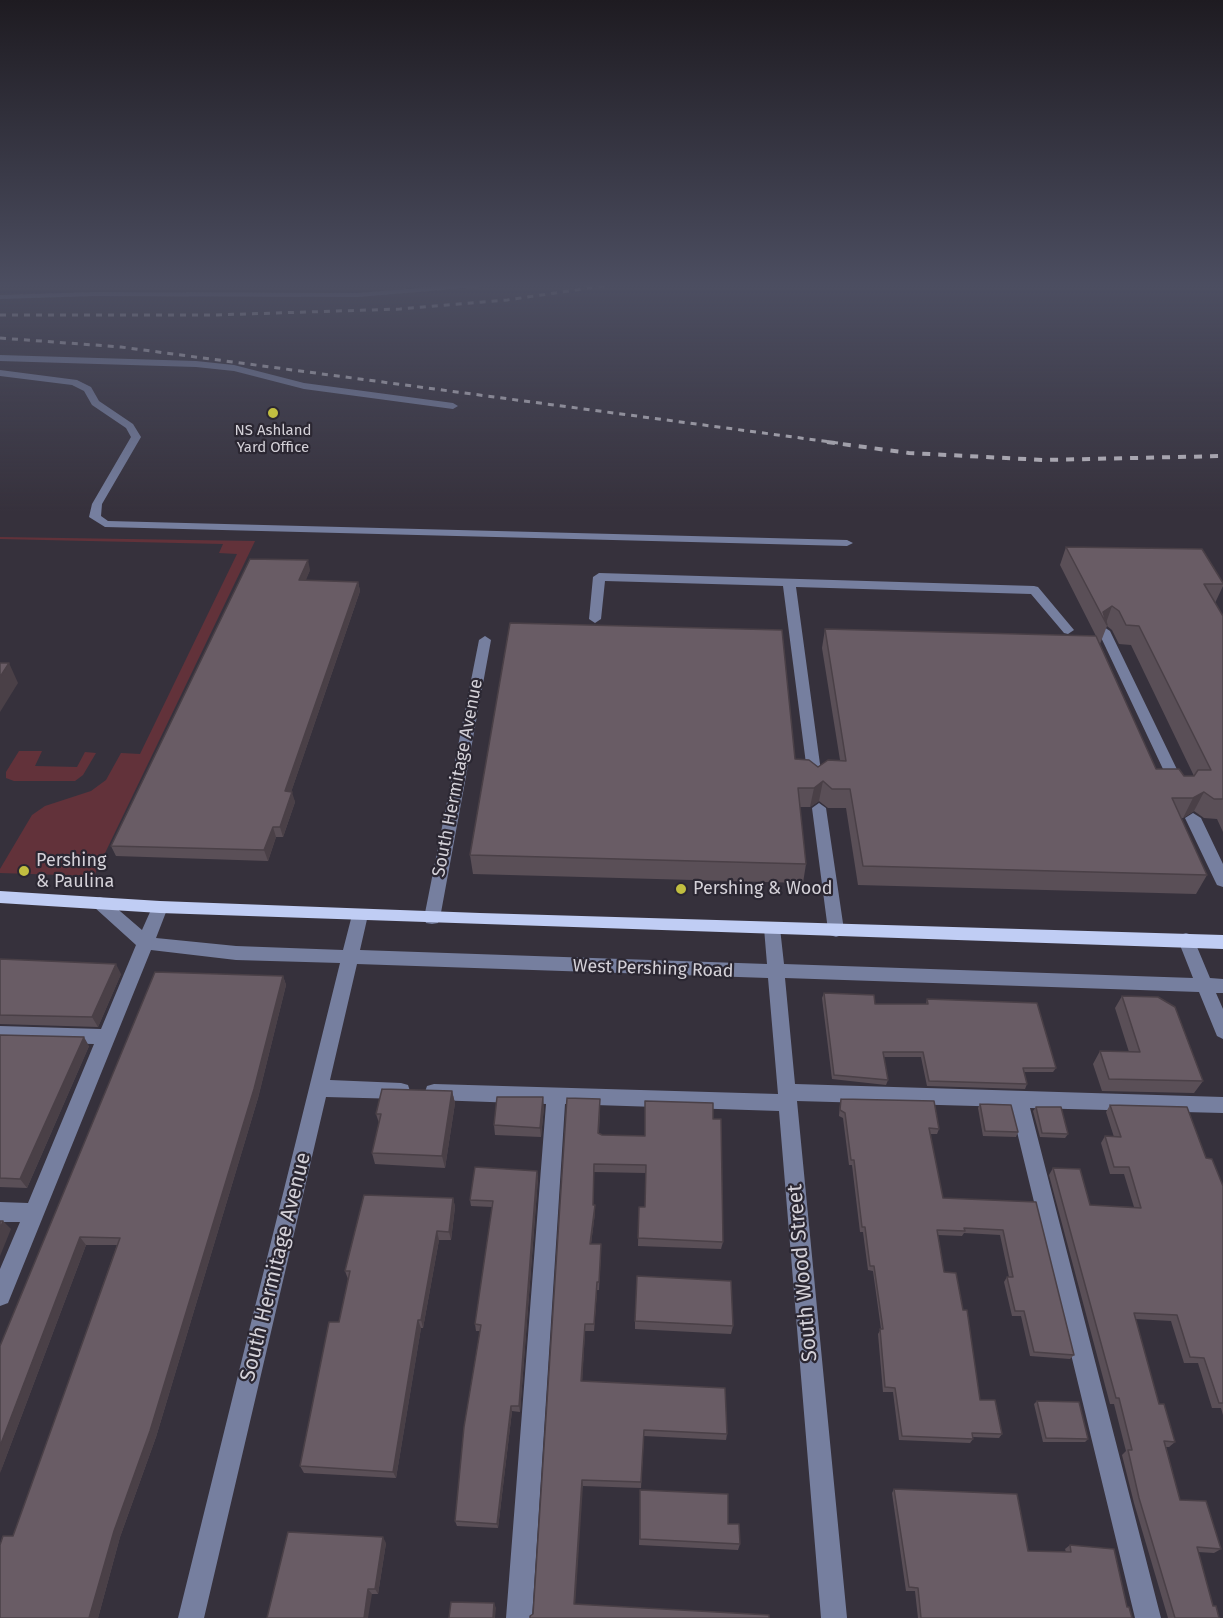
<!DOCTYPE html>
<style>
body{margin:0}
canvas{display:block;background:#36313c}
</style>
<canvas width="1223" height="1618"></canvas>
<script>
const g = document.querySelector('canvas').getContext('2d');
g.lineJoin = 'round';
function fill(path, color) { g.fillStyle = color; g.fill(path, 'evenodd'); }
const shape = rows => new Path2D(rows.map(r => 'M' + r).join(''));
function stroke(path, color, width, dash) { g.strokeStyle = color; g.lineWidth = width; g.lineCap = dash ? 'butt' : 'round'; g.setLineDash(dash || []); g.stroke(path); }
function label(font, color, halo, rows, align = 'center') {
  g.font = font + ' "Fira Sans",sans-serif'; g.lineWidth = 4.5; g.setLineDash([]); g.textBaseline = 'middle'; g.strokeStyle = halo; g.fillStyle = color; for (const [text, x, y, turn = 0] of rows) {
    g.save(); g.translate(x, y); g.rotate((+turn || 0) * Math.PI / 180); g.textAlign = isNaN(turn) ? turn : align; if (halo) g.strokeText(text, 0, 0); g.fillText(text, 0, 0); g.restore();
  }
}
fill(shape([
 [0,537,255,541,94,876,0,873,0,869,32,815,45,806,91,791,106,780,121,753,140,754,237,554,219,553,223,544,0,539],
 [19,751,42,751,35,766,77,767,85,752,96,753,83,775,75,781,14,781,6,778,6,772]
]), '#62323a');
fill(shape([
 [453,285,483,285,479,287,358,297,94,296,0,299,0,295,94,292,358,293,453,285],
 [0,355,196,361,234,365,304,383,453,403,458,406,453,409,304,389,234,371,196,367,0,361,0,355],
 [0,370,77,380,91,387,99,401,133,424,141,437,102,504,101,516,108,521,847,540,853,543,847,546,105,527,89,517,92,504,131,437,126,428,92,405,84,391,72,385,0,376,0,370],
 [599,573,1034,586,1038,587,1074,630,1068,634,1064,633,1031,594,796,587,822,779,815,784,808,779,783,586,605,581,601,619,595,623,589,619,593,577,599,573],
 [1104,627,1110,631,1185,786,1183,790,1173,790,1171,786,1098,631,1104,627],
 [485,636,491,640,440,918,438,923,432,924,426,923,424,918,479,640,485,636],
 [819,803,826,808,844,930,842,935,836,937,830,935,828,930,812,808,819,803],
 [1193,813,1201,818,1223,864,1223,887,1217,885,1215,881,1185,818,1193,813],
 [100,897,106,899,142,930,154,903,166,903,168,907,156,938,236,946,343,950,352,915,354,911,360,909,366,911,368,915,360,950,767,964,764,928,766,923,772,922,778,923,780,928,784,964,1193,978,1178,940,1180,935,1186,933,1192,935,1210,978,1223,979,1223,993,1216,993,1223,1009,1223,1039,1217,1036,1199,992,785,978,795,1084,1223,1097,1223,1113,1030,1108,1161,1618,1135,1618,1011,1107,797,1101,847,1618,821,1618,779,1111,565,1104,532,1618,506,1618,546,1104,434,1100,427,1098,425,1092,427,1086,434,1084,778,1094,768,978,357,964,330,1080,401,1083,408,1085,410,1091,408,1097,401,1099,326,1097,204,1618,178,1618,340,963,236,960,151,950,8,1303,0,1306,0,1269,20,1222,0,1222,0,1202,28,1203,94,1044,0,1042,0,1026,101,1029,136,945,94,907,92,903,94,899,100,897]
]), '#767f9f');
fill(shape([
 [0,891,160,901,480,913,1223,935,1223,949,160,913,0,903,0,891]
]), '#c0cdf4');
stroke(shape([
 [0,315,214,315,400,309,507,300,609,285],
 [0,338,121,347,838,443]
]), '#c3c0c7', 3, [6, 6]);
stroke(shape([
 [827,442,909,453,1044,460,1223,456]
]), '#c3c0c7', 4, [8, 8]);
fill(shape([
 [1066,547,1223,583,1223,586,1215,603,1223,616,1223,832,1217,819,1204,818,1194,811,1183,818,1181,818,1207,875,1196,894,858,885,846,808,828,808,819,801,810,807,800,807,806,864,803,883,473,874,470,855,795,759,818,767,840,760,822,648,825,629,1096,636,1060,565],
 [1107,626,1112,630,1119,644,1131,645,1194,776,1184,776,1156,769,1100,644],
 [310,570,305,581,358,582,360,591,291,792,295,802,283,837,276,837,268,861,116,856,111,846],
 [0,959,121,974,98,1027,0,1024],
 [155,972,283,976,286,985,258,1098,156,1437,120,1537,98,1618,0,1618,13,1536,117,1245,86,1245,0,1473],
 [824,993,875,1004,926,1004,927,999,1056,1068,1053,1072,1024,1072,1027,1084,1025,1089,927,1086,921,1057,884,1057,888,1080,886,1085,832,1079,822,998],
 [1122,996,1203,1081,1194,1093,1102,1091,1093,1064,1100,1051,1129,1052,1115,1008],
 [0,1035,89,1046,27,1188,0,1187],
 [452,1091,455,1103,445,1168,375,1164,372,1153,379,1123,376,1114],
 [841,1099,939,1129,937,1134,930,1134,943,1198,1036,1202,1074,1355,1070,1359,1030,1356,1021,1316,1012,1316,1004,1282,1007,1277,1009,1277,1000,1235,964,1233,962,1236,938,1235,944,1272,980,1400,1002,1434,999,1438,973,1437,973,1439,970,1443,899,1440,893,1392,883,1392,878,1334,881,1329,873,1271,868,1270,863,1232,860,1232,852,1165,849,1165,843,1118,839,1116,840,1104],
 [980,1104,1018,1132,1016,1137,983,1136,978,1108],
 [1110,1105,1206,1158,1223,1186,1223,1415,1221,1408,1212,1408,1198,1363,1184,1363,1171,1321,1135,1319,1159,1404,1175,1442,1169,1447,1166,1447,1180,1500,1221,1549,1214,1553,1198,1552,1213,1606,1219,1618,1168,1618,1134,1503,1122,1455,1126,1451,1114,1404,1110,1404,1049,1175,1053,1168,1090,1205,1134,1207,1124,1174,1110,1174,1101,1143,1105,1136,1114,1137,1106,1112],
 [544,1107,541,1137,495,1135,494,1125],
 [600,1107,599,1133,602,1135,645,1136,713,1119,723,1242,721,1249,638,1246,639,1207,645,1207,646,1173,594,1172,593,1205,595,1213,591,1244,601,1252,599,1290,597,1290,594,1331,585,1331,582,1381,727,1434,726,1440,644,1436,641,1488,583,1486,533,1614],
 [1036,1107,1068,1134,1065,1138,1040,1137,1033,1111],
 [537,1171,538,1178,520,1412,512,1411,498,1528,457,1526,455,1521,480,1331,476,1331,475,1324,492,1207,471,1206,470,1200],
 [453,1198,455,1207,451,1240,439,1240,423,1328,421,1328,396,1478,304,1473,300,1466,339,1322,348,1279,345,1271],
 [635,1321,733,1326,731,1334,635,1329],
 [1037,1401,1088,1439,1085,1442,1043,1442,1034,1404],
 [894,1489,1028,1551,1066,1552,1065,1549,1070,1545,1127,1607,1132,1618,918,1618,915,1591,906,1591,892,1493],
 [640,1496,728,1524,740,1544,738,1550,639,1545],
 [386,1543,378,1594,372,1594,267,1618]
]), '#5a4f57');
fill(shape([
 [308,560,310,570,302,590,299,580],
 [358,582,360,591,288,801,285,791],
 [1112,606,1106,623,1103,612],
 [9,663,18,683,0,712,0,677],
 [823,781,819,801,810,807,814,788],
 [292,792,295,802,283,837,280,827],
 [1204,792,1194,811,1183,818,1193,798],
 [273,827,276,837,268,861,264,850],
 [116,964,121,974,98,1027,92,1017],
 [283,976,286,985,258,1098,156,1437,120,1537,98,1618,89,1618,114,1531],
 [84,1037,89,1046,27,1188,20,1179],
 [452,1091,455,1103,445,1168,442,1156],
 [543,1097,544,1107,541,1137,540,1128],
 [537,1171,538,1178,520,1412,519,1406],
 [453,1198,455,1207,451,1240,449,1232],
 [595,1205,595,1213,590,1251,590,1244],
 [3,1221,11,1229,0,1256,0,1229],
 [437,1231,439,1240,423,1328,421,1320],
 [80,1237,86,1245,0,1473,0,1446],
 [597,1282,597,1290,594,1331,594,1324],
 [418,1320,421,1328,396,1478,393,1472],
 [585,1324,585,1331,582,1388,581,1381],
 [511,1406,512,1411,498,1528,497,1524],
 [582,1480,583,1486,575,1608,574,1604],
 [383,1537,386,1543,378,1594,375,1589],
 [368,1589,372,1594,368,1618,364,1618],
 [494,1603,496,1608,495,1618,493,1618]
]), '#4a4047');
const building = shape([
 [1066,547,1202,549,1223,583,1223,584,1204,584,1223,616,1223,799,1214,799,1204,792,1193,798,1172,798,1207,875,863,866,850,789,832,789,823,781,814,788,798,788,806,864,470,855,510,623,782,630,795,759,809,760,818,767,828,760,846,761,825,629,1096,636,1156,769,1179,769,1184,776,1194,776,1198,770,1211,770,1139,626,1126,625,1119,611,1112,606,1103,612,1107,625,1066,547],
 [250,559,308,560,299,580,358,582,285,791,292,792,280,827,273,827,264,850,111,846,250,559],
 [0,663,9,663,0,677,0,663],
 [0,959,116,964,92,1017,0,1015,0,959],
 [155,972,283,976,254,1089,150,1431,114,1531,89,1618,0,1618,0,1545,3,1536,13,1536,120,1238,80,1237,0,1446,0,1346,155,972],
 [824,993,874,995,875,1004,928,1004,927,999,1037,1003,1056,1068,1023,1068,1027,1084,929,1081,923,1052,883,1052,888,1080,834,1075,824,993],
 [1122,996,1158,997,1175,1007,1203,1081,1109,1079,1100,1051,1140,1052,1122,996],
 [0,1035,84,1037,20,1179,0,1178,0,1035],
 [382,1089,452,1091,442,1156,372,1153,381,1114,376,1114,382,1089],
 [497,1097,543,1097,540,1128,494,1125,497,1097],
 [567,1098,600,1099,598,1133,602,1135,645,1136,645,1101,713,1103,713,1119,721,1119,723,1242,638,1238,639,1207,645,1207,646,1165,594,1164,593,1205,595,1205,590,1244,601,1244,599,1282,597,1282,594,1324,585,1324,581,1381,725,1388,727,1434,644,1430,641,1482,582,1480,574,1604,769,1615,769,1618,530,1618,530,1616,533,1614,567,1098],
 [841,1099,934,1101,939,1129,929,1128,943,1198,1036,1202,1074,1355,1034,1352,1024,1311,1015,1311,1007,1277,1013,1277,1003,1230,964,1228,965,1231,937,1230,944,1272,956,1273,963,1310,967,1310,980,1400,995,1400,1002,1434,972,1433,973,1439,902,1436,895,1388,885,1387,880,1329,883,1329,874,1266,870,1266,865,1227,862,1227,854,1160,851,1160,845,1113,840,1110,841,1099],
 [980,1104,1011,1105,1018,1132,985,1131,980,1104],
 [1110,1105,1187,1107,1206,1158,1212,1159,1223,1186,1223,1403,1219,1403,1204,1358,1190,1357,1177,1315,1134,1313,1159,1404,1164,1404,1175,1442,1164,1441,1180,1500,1206,1501,1221,1549,1197,1547,1213,1606,1216,1606,1219,1618,1175,1618,1139,1498,1128,1450,1132,1450,1119,1398,1116,1398,1053,1168,1080,1169,1090,1205,1141,1208,1129,1167,1114,1167,1105,1136,1121,1137,1110,1105],
 [1036,1107,1061,1107,1068,1134,1042,1133,1036,1107],
 [475,1167,537,1171,519,1406,511,1406,497,1524,455,1521,464,1427,481,1325,475,1324,493,1201,470,1200,475,1167],
 [364,1195,453,1198,449,1232,437,1231,421,1320,418,1320,393,1472,300,1466,329,1322,339,1322,350,1271,345,1271,364,1195],
 [0,1221,3,1221,0,1229,0,1221],
 [637,1276,731,1281,733,1326,635,1321,637,1276],
 [1037,1401,1079,1402,1088,1439,1046,1438,1037,1401],
 [894,1489,1017,1494,1028,1551,1071,1552,1070,1545,1114,1549,1127,1607,1129,1607,1132,1618,921,1618,918,1588,909,1587,894,1489],
 [640,1490,728,1494,728,1524,739,1524,740,1544,640,1539,640,1490],
 [288,1532,383,1537,375,1589,368,1589,364,1618,267,1618,288,1532],
 [451,1602,494,1603,493,1618,449,1618,451,1602]
]);
fill(building, '#695c65');
stroke(building, '#4a4047', 1.5);
const sky = g.createLinearGradient(0, 0, 0, 511);
sky.addColorStop(0, '#1e1b21');
sky.addColorStop(0.56, '#4c4e61');
sky.addColorStop(1, '#4c4e6100');
g.fillStyle = sky;
g.fillRect(0, 0, 1223, 511);
for (const [x, y, r, color] of [
 [273,413,6,"#c1be40"],
 [24,871,6,"#c1be40"],
 [681,889,6,"#c1be40"]
]) { const dot = new Path2D(); dot.arc(x, y, r, 0, 2 * Math.PI); g.fillStyle = color; g.fill(dot); stroke(dot, '#2b2732', 2); }
label('15px', '#d4d1d8', '#2b2732', [
 ["NS Ashland",273,431],
 ["Yard Office",273,448]
]);
label('18px', '#d4d1d8', '#2b2732', [
 ["South Hermitage Avenue",458,778,-79],
 ["West Pershing Road",653,969,2]
]);
label('18px', '#d4d1d8', '#2b2732', [
 ["Pershing",36,861],
 ["& Paulina",36,882],
 ["Pershing & Wood",693,889]
], 'left');
label('21px', '#d4d1d8', '#2b2732', [
 ["South Hermitage Avenue",276,1267,-76],
 ["South Wood Street",803,1273,-95]
]);
</script>
